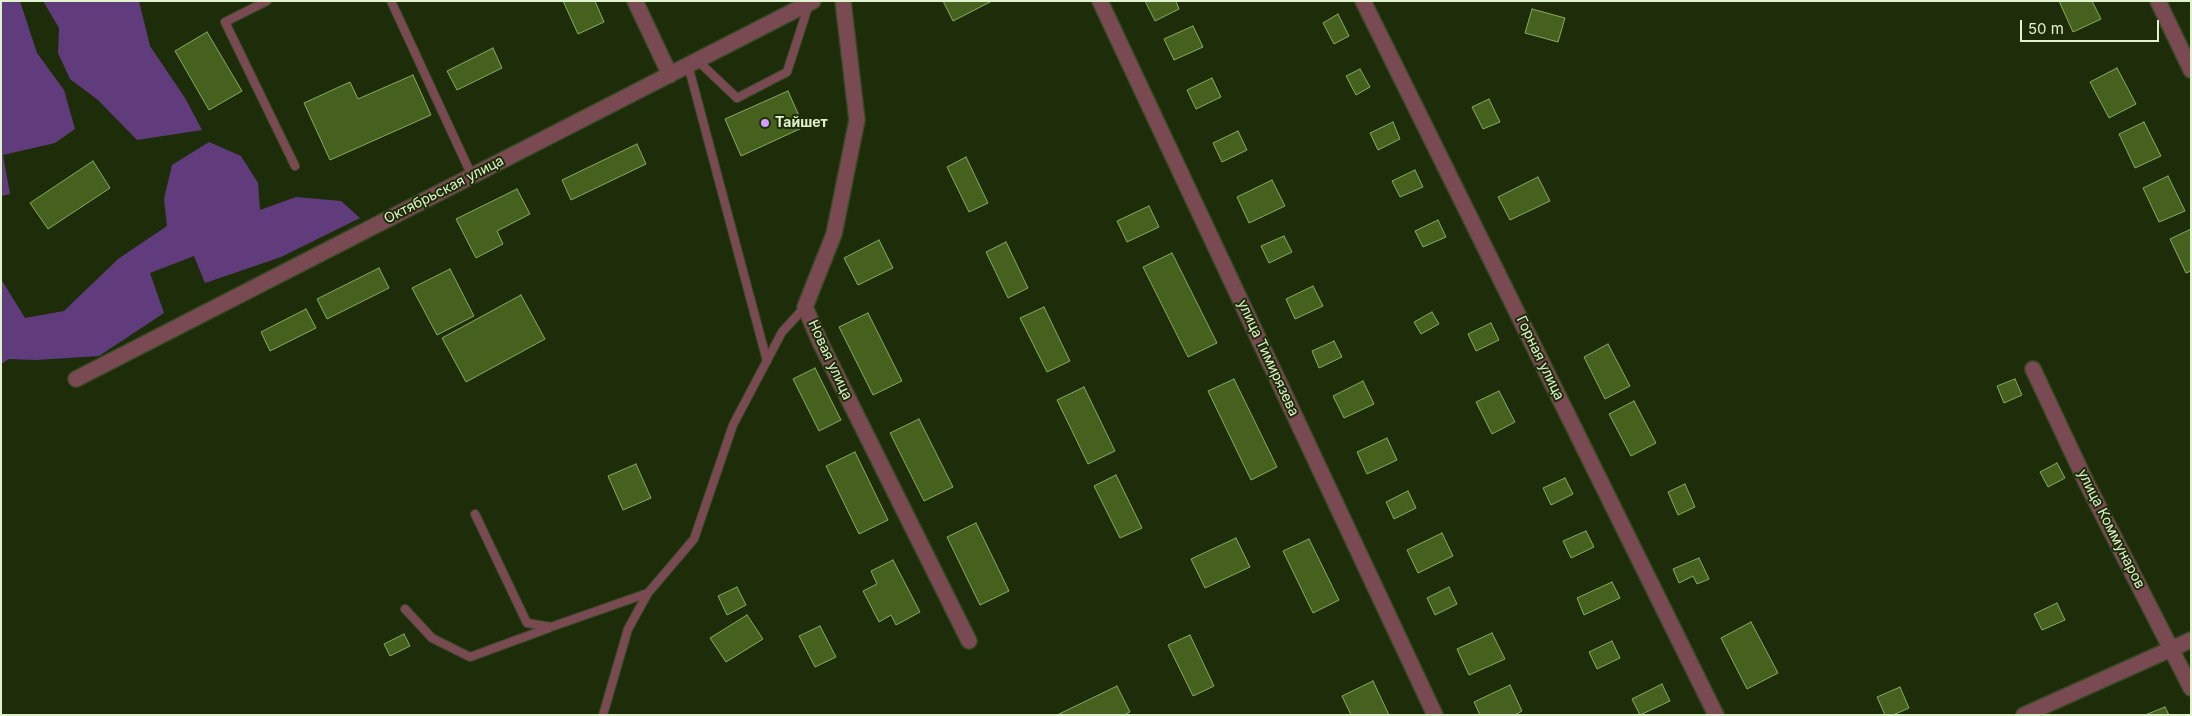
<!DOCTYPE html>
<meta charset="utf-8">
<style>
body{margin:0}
#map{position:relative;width:2192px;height:716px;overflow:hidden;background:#1e2d09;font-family:Inter,sans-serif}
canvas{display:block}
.frame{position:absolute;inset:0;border:2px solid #e1f2cf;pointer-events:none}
.scale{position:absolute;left:2020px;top:20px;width:139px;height:22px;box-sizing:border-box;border:2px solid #e1f2cf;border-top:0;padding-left:6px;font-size:15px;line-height:18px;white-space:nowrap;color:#e1f2cf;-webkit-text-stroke:4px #1e2d09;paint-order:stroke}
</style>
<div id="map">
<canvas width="2192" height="716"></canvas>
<div class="frame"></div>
<div class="scale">50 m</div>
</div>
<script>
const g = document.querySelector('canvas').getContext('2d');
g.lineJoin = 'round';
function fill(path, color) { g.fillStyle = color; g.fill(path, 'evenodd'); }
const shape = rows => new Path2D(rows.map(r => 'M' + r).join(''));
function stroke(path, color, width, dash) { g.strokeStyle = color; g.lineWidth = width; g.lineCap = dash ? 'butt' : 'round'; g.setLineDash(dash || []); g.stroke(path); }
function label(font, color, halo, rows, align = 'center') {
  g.font = font + ' Inter,sans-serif'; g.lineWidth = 4; g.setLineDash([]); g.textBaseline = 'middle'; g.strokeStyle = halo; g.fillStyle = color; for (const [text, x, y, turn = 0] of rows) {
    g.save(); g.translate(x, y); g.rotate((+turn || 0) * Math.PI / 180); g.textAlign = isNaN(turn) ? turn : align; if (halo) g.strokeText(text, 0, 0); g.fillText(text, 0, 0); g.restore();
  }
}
fill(shape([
 [1,1,20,1,37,53,64,90,75,129,55,143,3,155,10,194,1,196],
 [43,1,139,1,150,46,185,98,202,130,137,140,98,100,70,79,58,53,59,28],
 [209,142,241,156,258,183,260,210,296,197,341,201,360,218,281,257,205,283,194,256,150,273,164,313,99,356,36,360,9,359,1,364,1,279,25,318,64,311,118,259,167,226,164,199,172,165]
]), '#613c7d');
const building = shape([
 [563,1,595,1,604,22,578,34,563,1],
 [943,1,992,1,953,21,943,1],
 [1145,1,1176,1,1179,9,1155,21,1145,1],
 [2059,1,2092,1,2101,19,2073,32,2059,1],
 [1532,9,1565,18,1558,42,1525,33,1532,9],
 [1338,14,1349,36,1334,44,1323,23,1338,14],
 [1193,26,1203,47,1174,60,1164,39,1193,26],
 [207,32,242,91,209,110,175,51,207,32],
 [493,48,502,68,457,90,447,71,493,48],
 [2117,68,2136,104,2109,118,2090,82,2117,68],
 [1360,69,1370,87,1356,95,1346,76,1360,69],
 [413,75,431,115,330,160,304,103,350,82,358,99,413,75],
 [1212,78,1221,97,1196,109,1187,90,1212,78],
 [788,91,804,127,741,156,725,119,788,91],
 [1489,99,1500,122,1483,129,1472,107,1489,99],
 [1393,122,1400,139,1378,150,1370,133,1393,122],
 [2144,122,2161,156,2135,168,2119,134,2144,122],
 [1238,131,1247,150,1222,162,1213,143,1238,131],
 [637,144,646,164,571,200,562,180,637,144],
 [966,157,988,203,969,212,947,167,966,157],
 [93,161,110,188,48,229,30,203,93,161],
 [1415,170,1423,187,1400,197,1392,181,1415,170],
 [2168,176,2185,211,2159,222,2143,188,2168,176],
 [1538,177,1550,201,1510,220,1498,197,1538,177],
 [1272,180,1285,206,1249,223,1237,197,1272,180],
 [517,189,530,214,497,231,503,244,476,258,456,219,517,189],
 [1149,206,1159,227,1127,242,1117,221,1149,206],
 [1438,220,1446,237,1423,247,1415,231,1438,220],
 [2191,229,2191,271,2186,273,2170,239,2191,229],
 [1284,236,1292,252,1269,263,1261,246,1284,236],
 [879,240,893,268,858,285,844,258,879,240],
 [1006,242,1028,288,1008,298,986,252,1006,242],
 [1172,253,1217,343,1188,357,1143,267,1172,253],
 [379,268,389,288,327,319,317,299,379,268],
 [450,269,474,316,437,335,412,288,450,269],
 [1313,286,1323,306,1295,319,1286,299,1313,286],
 [521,295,545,339,466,382,442,338,521,295],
 [1044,307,1070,361,1047,372,1020,318,1044,307],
 [306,309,316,328,270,351,261,332,306,309],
 [1432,312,1439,324,1421,334,1414,322,1432,312],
 [868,313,902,381,873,395,839,327,868,313],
 [1491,323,1499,340,1476,351,1468,334,1491,323],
 [1334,341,1342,357,1319,368,1312,351,1334,341],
 [1608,344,1630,386,1605,399,1584,357,1608,344],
 [815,368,841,420,819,431,793,379,815,368],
 [1234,379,1277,467,1251,480,1208,391,1234,379],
 [2015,379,2022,395,2004,403,1997,386,2015,379],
 [1363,381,1374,404,1344,418,1333,396,1363,381],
 [1084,387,1115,451,1088,464,1057,400,1084,387],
 [1499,391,1515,422,1492,434,1476,402,1499,391],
 [1634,401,1656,443,1631,456,1609,414,1634,401],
 [919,419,953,487,924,501,890,433,919,419],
 [1387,438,1397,460,1367,474,1357,452,1387,438],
 [855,452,888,520,859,534,826,466,855,452],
 [2057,463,2065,478,2048,487,2040,472,2057,463],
 [636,464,651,498,623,510,608,476,636,464],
 [1116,475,1142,528,1120,538,1094,486,1116,475],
 [1565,478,1573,494,1551,505,1543,488,1565,478],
 [1685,484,1695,507,1678,515,1668,492,1685,484],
 [1408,491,1416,508,1394,519,1386,502,1408,491],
 [976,523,1009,591,980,605,947,537,976,523],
 [1586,531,1594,547,1571,558,1563,541,1586,531],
 [1442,533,1453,556,1418,573,1407,550,1442,533],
 [1236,538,1250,567,1205,588,1191,559,1236,538],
 [1309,539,1339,600,1313,613,1283,551,1309,539],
 [1699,558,1709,579,1697,584,1693,576,1679,583,1673,569,1699,558],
 [893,560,920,612,896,625,891,615,879,622,863,591,877,584,871,571,893,560],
 [1612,582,1620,598,1584,615,1577,598,1612,582],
 [737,587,746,605,727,615,718,596,737,587],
 [1449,587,1457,604,1435,615,1427,598,1449,587],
 [2057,603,2065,620,2042,630,2034,614,2057,603],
 [747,615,763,639,726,662,710,638,747,615],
 [1751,622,1778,673,1747,689,1721,638,1751,622],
 [820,626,836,657,815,667,799,636,820,626],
 [1492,633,1505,659,1469,675,1457,649,1492,633],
 [404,634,410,646,390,656,384,644,404,634],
 [1190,635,1214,686,1193,696,1168,645,1190,635],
 [1612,641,1620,658,1597,669,1589,652,1612,641],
 [1373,681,1389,715,1351,715,1342,696,1373,681],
 [1662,684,1670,701,1640,715,1632,699,1662,684],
 [1510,685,1522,711,1515,715,1480,715,1474,702,1510,685],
 [1117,686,1130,712,1124,715,1057,715,1117,686],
 [1900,687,1909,708,1893,715,1885,715,1877,697,1900,687],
 [2165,707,2169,715,2145,715,2165,707]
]);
fill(building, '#45611d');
stroke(building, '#8aa965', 1);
const lane = shape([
 [267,1,225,22,295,166],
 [391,1,472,176],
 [697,60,737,98,787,72,809,4],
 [688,65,767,361],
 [475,514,527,623,551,627,648,593],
 [405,609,432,638,470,657,549,628],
 [603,715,628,629,648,593,694,539,733,425,782,332,805,307]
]);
const street = shape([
 [635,1,670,75],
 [843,1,857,120,834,234,805,307,820,342,969,641],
 [1100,1,1435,715],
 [1363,1,1716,715],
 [2158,1,2191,70],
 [2033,369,2087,484,2191,688],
 [76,379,813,1],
 [2024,715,2191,640]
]);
stroke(lane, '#394925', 10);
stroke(street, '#394925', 18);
stroke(lane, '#7a4a52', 8);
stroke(street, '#7a4a52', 15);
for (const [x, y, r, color] of [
 [765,123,5,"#d29dfd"]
]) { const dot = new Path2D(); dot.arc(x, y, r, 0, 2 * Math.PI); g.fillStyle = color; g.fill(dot); stroke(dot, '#1e2d09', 2); }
label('bold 14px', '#e1f2cf', '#1e2d09', [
 ["Тайшет",775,123]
], 'left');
label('14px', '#e1f2cf', '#1e2d09', [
 ["Октябрьская улица",444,190,-27],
 ["улица Тимирязева",1268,358,65],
 ["Горная улица",1540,358,64],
 ["Новая улица",830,360,65],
 ["улица Коммунаров",2111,529,63]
]);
</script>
